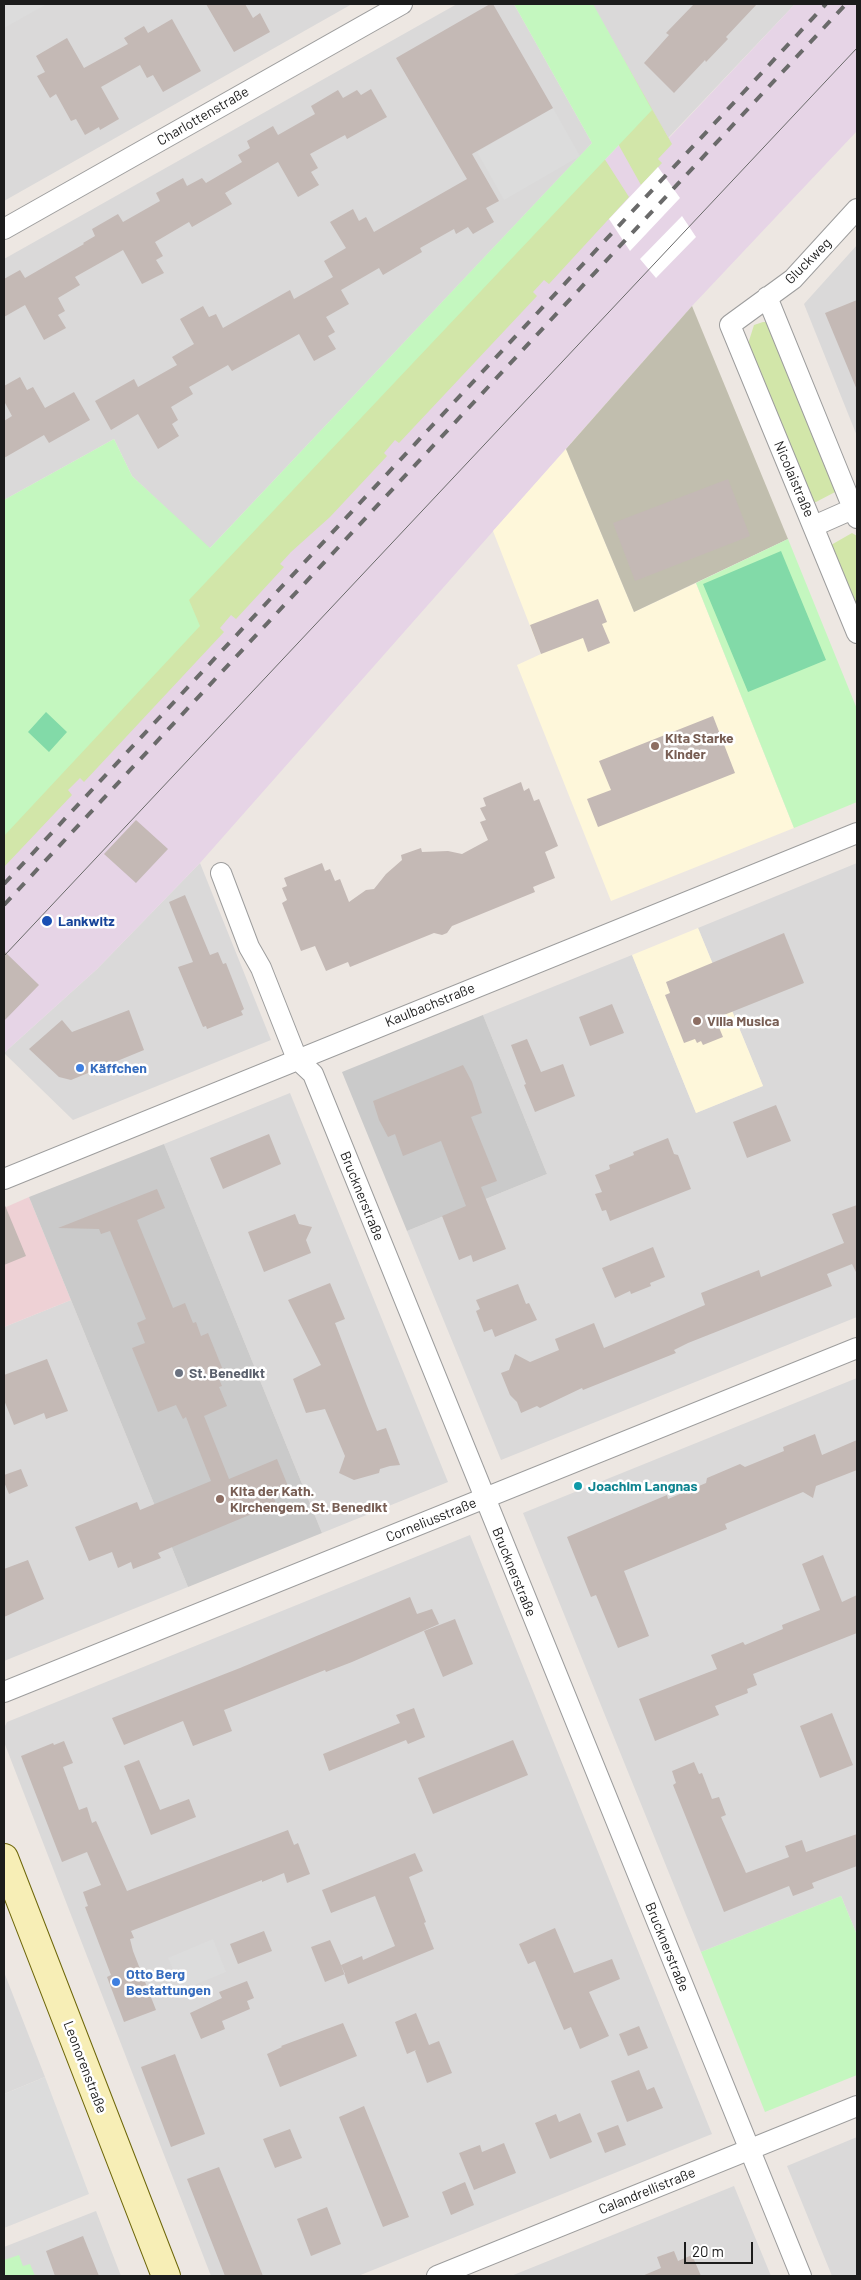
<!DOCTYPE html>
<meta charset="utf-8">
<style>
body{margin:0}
#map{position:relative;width:861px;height:2280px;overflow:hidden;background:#ede7e2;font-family:Barlow,sans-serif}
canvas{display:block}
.frame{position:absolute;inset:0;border:5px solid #1c1c1c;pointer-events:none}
.scale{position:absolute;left:684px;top:2242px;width:69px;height:22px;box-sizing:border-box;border:2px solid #1c1c1c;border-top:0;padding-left:6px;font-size:15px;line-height:18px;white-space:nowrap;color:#1c1c1c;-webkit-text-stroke:4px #fff;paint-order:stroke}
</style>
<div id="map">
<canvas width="861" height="2280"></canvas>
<div class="frame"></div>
<div class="scale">20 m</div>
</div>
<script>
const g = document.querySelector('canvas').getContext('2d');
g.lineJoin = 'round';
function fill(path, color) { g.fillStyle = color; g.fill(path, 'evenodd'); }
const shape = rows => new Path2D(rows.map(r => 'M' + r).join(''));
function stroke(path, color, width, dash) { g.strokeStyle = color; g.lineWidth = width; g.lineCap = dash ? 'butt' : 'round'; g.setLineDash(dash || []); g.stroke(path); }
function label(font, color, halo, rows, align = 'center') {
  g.font = font + ' Barlow,sans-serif'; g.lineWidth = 5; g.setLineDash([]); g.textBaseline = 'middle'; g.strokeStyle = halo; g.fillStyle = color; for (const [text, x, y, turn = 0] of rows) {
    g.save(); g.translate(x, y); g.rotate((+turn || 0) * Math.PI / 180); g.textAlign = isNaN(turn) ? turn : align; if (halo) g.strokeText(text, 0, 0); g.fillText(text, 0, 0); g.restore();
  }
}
fill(shape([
 [4,4,352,4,4,201],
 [457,4,514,4,592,143,580,156,209,549,132,476,114,439,4,500,4,259],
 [592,4,795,4,668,138],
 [857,245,857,436,804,304],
 [200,863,271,1040,73,1120,4,1053,97,969],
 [857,863,857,1317,501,1460,407,1231,547,1174,483,1015,632,955,696,1113,763,1086,698,928],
 [290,1093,448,1482,322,1533,164,1144],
 [71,1300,188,1587,4,1661,4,1327],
 [857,1378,857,1935,841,1896,701,1952,523,1513],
 [470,1535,712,2134,358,2276,211,2276,4,1742,4,1728,7,1722],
 [4,1972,45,2077,4,2094],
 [857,2137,857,2276,832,2276,787,2166],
 [734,2186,771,2276,511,2276],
 [96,2211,121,2276,4,2276,4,2247]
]), '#dad9d9');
fill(shape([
 [29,1197,71,1300,4,1327,4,1208]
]), '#eed1d5');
fill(shape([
 [795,4,857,4,857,131,692,306,200,863,97,969,4,1053,4,836,189,601,652,110,669,138]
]), '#e6d4e6');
fill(shape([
 [566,449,634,612,696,583,794,828,611,901,517,665,541,654,493,531],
 [698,928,763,1086,696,1113,632,955]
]), '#fef7da');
fill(shape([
 [483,1015,547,1174,407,1231,342,1072],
 [164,1144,322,1533,188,1587,29,1197]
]), '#cacaca');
fill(shape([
 [692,306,788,539,634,612,566,449]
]), '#c1beae');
fill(shape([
 [540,4,592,4,672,144,658,159,662,163,641,185],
 [604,158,629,197,549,284,544,280,533,292,537,296,399,443,395,440,384,453,387,456,330,517,291,552,280,564,284,567,236,619,231,615,220,628,224,632,84,782,80,778,68,790,72,795,4,867,4,757,104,662],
 [763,322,768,322,837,491,816,502,814,502,748,344,754,325],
 [852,533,857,536,857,611,831,545]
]), '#d2e6a9');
fill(shape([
 [514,4,593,4,652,110,189,600,200,626,4,836,4,500,114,439,132,476,210,548,592,143],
 [788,539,857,709,857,802,794,828,696,583],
 [841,1896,857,1935,857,2075,765,2112,701,1952],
 [19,2255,23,2266,30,2264,35,2276,4,2276,4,2260]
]), '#c4f7bf');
fill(shape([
 [781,551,826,660,748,692,703,584],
 [46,712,67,732,49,752,28,732]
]), '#82daa8');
fill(shape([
 [4,4,47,4,4,28],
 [553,108,580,156,504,200,477,152],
 [213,1939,226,1972,182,1990,168,1958],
 [45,2077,89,2194,4,2228,4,2094]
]), '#dcdcdc');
fill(shape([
 [658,167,680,198,630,251,609,219],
 [682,216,696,237,656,278,640,259]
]), '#fff');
fill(shape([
 [206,4,245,4,253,18,260,13,270,32,234,52],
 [490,4,493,4,553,108,472,154,499,201,486,208,494,222,473,234,468,227,456,234,454,229,420,248,422,252,383,275,379,268,341,290,349,304,326,317,335,332,328,336,336,349,314,361,299,334,232,371,228,365,189,387,193,394,171,407,178,420,172,424,179,436,158,449,138,414,111,430,95,401,134,379,138,387,177,365,172,357,194,344,180,319,203,306,209,317,216,314,223,328,290,290,294,299,333,277,324,261,346,248,330,222,353,209,359,221,366,217,374,232,467,179,396,58],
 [694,4,757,4,726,37,728,39,706,62,705,60,674,93,644,63,669,35,666,33],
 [172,19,201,71,163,92,153,75,147,78,140,65,101,87,119,119,100,130,99,127,85,135,76,119,71,121,56,94,50,98,37,76,45,72,36,56,67,38,84,68,128,44,124,38,144,26,148,33],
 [371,89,387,117,347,139,345,135,310,154,318,168,311,172,319,185,298,197,278,162,225,193,232,204,192,227,189,222,155,242,163,256,156,260,164,273,142,284,123,250,75,277,80,285,58,298,65,311,58,315,66,328,44,340,25,305,4,317,4,279,20,270,25,278,84,244,83,243,95,236,92,229,118,214,123,222,160,201,156,193,183,178,187,186,202,178,206,183,242,162,238,155,250,148,247,141,273,126,278,135,315,114,311,106,338,90,343,98,357,90,361,95],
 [857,300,857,390,825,313],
 [20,377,27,390,33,387,45,408,74,392,90,420,49,443,44,435,4,458,4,421,12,416,4,401,4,386],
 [728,479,750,536,635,581,613,523],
 [598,599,607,622,602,624,610,643,588,652,583,638,541,654,530,625],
 [713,716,735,773,598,827,587,799,611,790,599,761],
 [521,782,524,791,529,788,534,801,539,799,558,846,545,852,555,878,533,887,535,892,452,926,447,933,442,935,434,933,350,967,348,962,326,971,315,946,301,951,282,903,287,900,282,888,287,886,284,878,322,863,325,871,330,869,335,881,340,879,349,902,366,890,374,889,386,874,402,860,401,855,421,848,422,852,448,851,462,854,488,840,480,822,486,820,480,808,486,806,483,798],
 [136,820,168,849,136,883,104,854],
 [185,895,210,955,218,952,223,964,226,963,244,1009,241,1011,243,1015,207,1029,206,1026,203,1027,178,967,193,962,169,902],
 [784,933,804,983,719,1017,722,1024,718,1025,723,1037,703,1045,701,1041,697,1043,695,1039,684,1043,665,995,670,993,666,982],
 [4,951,39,985,4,1021],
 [612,1004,624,1033,590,1046,579,1017],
 [129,1010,144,1050,71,1080,59,1077,29,1049,62,1020,72,1032],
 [527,1039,541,1072,563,1064,575,1096,535,1112,524,1085,526,1084,511,1045],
 [463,1065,472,1082,482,1113,471,1117,497,1181,481,1187,506,1249,473,1262,471,1255,459,1260,442,1216,466,1206,441,1141,403,1156,395,1134,388,1137,379,1120,373,1101],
 [776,1105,791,1141,747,1158,733,1122],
 [269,1134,281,1164,223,1189,210,1158],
 [668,1138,674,1154,678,1155,691,1189,610,1221,606,1210,602,1211,595,1194,602,1192,595,1175,610,1169,609,1165,634,1155,633,1152],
 [157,1189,165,1208,137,1220,173,1308,185,1303,193,1323,196,1322,201,1336,208,1333,223,1370,216,1372,222,1386,219,1387,227,1406,204,1416,229,1479,277,1459,290,1491,274,1498,276,1504,158,1553,161,1558,133,1569,131,1562,118,1568,112,1552,89,1561,75,1527,137,1502,140,1510,211,1481,186,1417,183,1419,176,1405,158,1412,132,1348,145,1343,137,1323,146,1319,110,1231,101,1234,99,1229,58,1228],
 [4,1203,26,1256,4,1265],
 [857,1205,857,1274,852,1264,827,1274,832,1286,688,1343,674,1350,676,1353,583,1390,582,1388,540,1408,537,1406,521,1413,517,1402,510,1395,501,1373,509,1370,515,1354,530,1362,559,1350,555,1339,594,1323,604,1348,705,1305,701,1293,759,1270,761,1277,844,1243,832,1214],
 [295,1214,299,1224,312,1227,306,1240,311,1253,264,1272,248,1232],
 [653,1247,665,1277,650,1283,651,1286,631,1294,630,1291,615,1298,602,1268],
 [330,1283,345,1319,335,1323,367,1406,377,1431,386,1428,400,1465,390,1466,380,1469,379,1473,354,1480,339,1473,345,1456,325,1409,306,1413,293,1379,321,1365,288,1300],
 [518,1284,526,1304,529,1303,537,1320,495,1337,492,1329,484,1332,476,1311,480,1309,476,1300],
 [47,1359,68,1411,46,1419,44,1413,14,1425,4,1400,4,1375],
 [815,1434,822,1455,857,1440,857,1470,816,1486,813,1498,803,1492,725,1524,727,1529,624,1571,649,1636,618,1648,596,1595,591,1597,567,1537,667,1495,668,1499,706,1483,707,1478,740,1464,745,1467,784,1451,783,1447],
 [21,1469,28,1486,9,1494,4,1482,4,1475],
 [823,1555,842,1602,857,1595,857,1633,753,1674,757,1685,747,1689,748,1693,715,1706,719,1715,655,1741,639,1699,717,1669,711,1655,743,1642,745,1645,783,1629,782,1625,820,1610,802,1564],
 [28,1560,44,1599,4,1617,4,1569],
 [410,1597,417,1614,432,1609,439,1624,352,1662,326,1672,325,1670,224,1710,232,1731,193,1746,183,1721,124,1745,112,1718,240,1668],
 [455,1619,473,1664,443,1677,424,1631],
 [414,1708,425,1737,408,1744,406,1740,329,1771,323,1754,400,1723,396,1715],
 [832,1713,853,1765,820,1778,800,1726],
 [513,1740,528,1775,433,1814,418,1778],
 [64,1741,73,1763,63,1767,79,1810,87,1807,92,1823,96,1821,127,1891,288,1830,294,1845,298,1843,310,1874,287,1883,284,1873,262,1882,262,1880,131,1931,134,1938,130,1939,133,1951,156,2010,124,2022,107,1977,111,1975,85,1907,88,1906,83,1892,101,1885,87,1852,62,1862,21,1756,53,1743,54,1745],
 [139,1760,160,1810,189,1799,196,1817,151,1835,124,1766],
 [694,1762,699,1774,702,1773,712,1799,719,1797,726,1815,721,1817,746,1873,789,1857,785,1846,802,1840,806,1852,857,1834,857,1866,812,1883,814,1888,793,1896,789,1886,724,1912,673,1785,676,1783,672,1771],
 [415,1853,423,1871,409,1877,426,1922,424,1923,434,1949,348,1984,341,1965,362,1956,363,1960,395,1946,375,1896,331,1913,322,1890],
 [555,1928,574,1973,612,1959,620,1979,589,1992,609,2036,580,2049,571,2027,564,2030,535,1961,528,1964,519,1944],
 [264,1931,272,1951,238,1964,230,1944],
 [330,1940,345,1974,325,1982,311,1947],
 [247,1981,254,1998,247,2001,250,2009,222,2021,225,2029,201,2039,190,2013,222,1998,219,1992],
 [416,2013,429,2045,439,2041,452,2073,427,2083,415,2051,416,2050,407,2054,395,2022],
 [343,2023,357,2056,280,2087,267,2054,282,2047,281,2046],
 [639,2026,648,2048,628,2056,619,2034],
 [175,2054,205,2134,171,2147,141,2067],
 [639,2070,647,2090,654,2087,663,2108,627,2122,611,2081],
 [364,2106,409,2217,383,2227,339,2117],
 [580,2113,592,2142,550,2159,535,2123,556,2114,559,2122],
 [618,2125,626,2145,605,2153,597,2133],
 [290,2129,302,2158,275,2168,263,2139],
 [504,2143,516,2173,474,2190,459,2153,480,2145,482,2152],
 [219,2167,263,2276,225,2276,187,2179],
 [465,2182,474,2205,451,2215,442,2192],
 [327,2207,341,2244,311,2256,297,2219],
 [83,2236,99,2276,55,2276,46,2251],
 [674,2251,678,2261,692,2255,701,2276,642,2276,661,2268,657,2257]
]), '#c4b9b5');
const minor = shape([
 [857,209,793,279,730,325,857,633],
 [4,229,402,4],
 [767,297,857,518],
 [814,526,857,507],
 [221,873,249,947,261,968,297,1059,313,1074,801,2276],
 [4,1179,857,833],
 [4,1692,857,1348],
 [437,2276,857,2106]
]);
const secondary = shape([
 [4,1858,166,2276]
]);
stroke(minor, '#9d9d9d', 22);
stroke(secondary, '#6d6609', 30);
stroke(minor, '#fff', 20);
stroke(secondary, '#f7eeb6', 28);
stroke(shape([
 [4,956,857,48]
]), '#6a6a6a', 1);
stroke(shape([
 [4,884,826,4],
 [4,905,846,4]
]), '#6a6a6a', 4, [10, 10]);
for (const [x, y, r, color] of [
 [655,746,5,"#8d6e63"],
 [47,921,6,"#1a4fb4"],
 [697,1021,5,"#8d6e63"],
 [80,1068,5,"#3f7fe0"],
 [179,1373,5,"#6b7280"],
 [578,1486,5,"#0f9aa8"],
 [220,1499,5,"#8d6e63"],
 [116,1982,5,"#3f7fe0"]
]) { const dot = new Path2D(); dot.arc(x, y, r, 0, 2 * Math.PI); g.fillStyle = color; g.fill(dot); stroke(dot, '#fff', 2); }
label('14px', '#1c1c1c', '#fff', [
 ["Charlottenstraße",203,116,-30],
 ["Gluckweg",808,261,-45],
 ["Nicolaistraße",794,479,67],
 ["Kaulbachstraße",430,1005,-22],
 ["Brucknerstraße",362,1196,68],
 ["Corneliusstraße",431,1520,-22],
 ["Brucknerstraße",514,1572,68],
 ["Brucknerstraße",667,1947,68],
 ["Leonorenstraße",85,2067,69],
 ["Calandrellistraße",647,2191,-22]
]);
label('bold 14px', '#785e54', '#fff', [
 ["Kita Starke",665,738],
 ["Kinder",665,754],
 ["Villa Musica",707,1021],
 ["Kita der Kath.",230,1491],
 ["Kirchengem. St. Benedikt",230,1507]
], 'left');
label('bold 14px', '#164399', '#fff', [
 ["Lankwitz",58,921]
], 'left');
label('bold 14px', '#366cbe', '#fff', [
 ["Käffchen",90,1068],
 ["Otto Berg",126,1974],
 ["Bestattungen",126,1990]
], 'left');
label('bold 14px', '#5b616d', '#fff', [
 ["St. Benedikt",189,1373]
], 'left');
label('bold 14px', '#0d838f', '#fff', [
 ["Joachim Langnas",588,1486]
], 'left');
</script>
